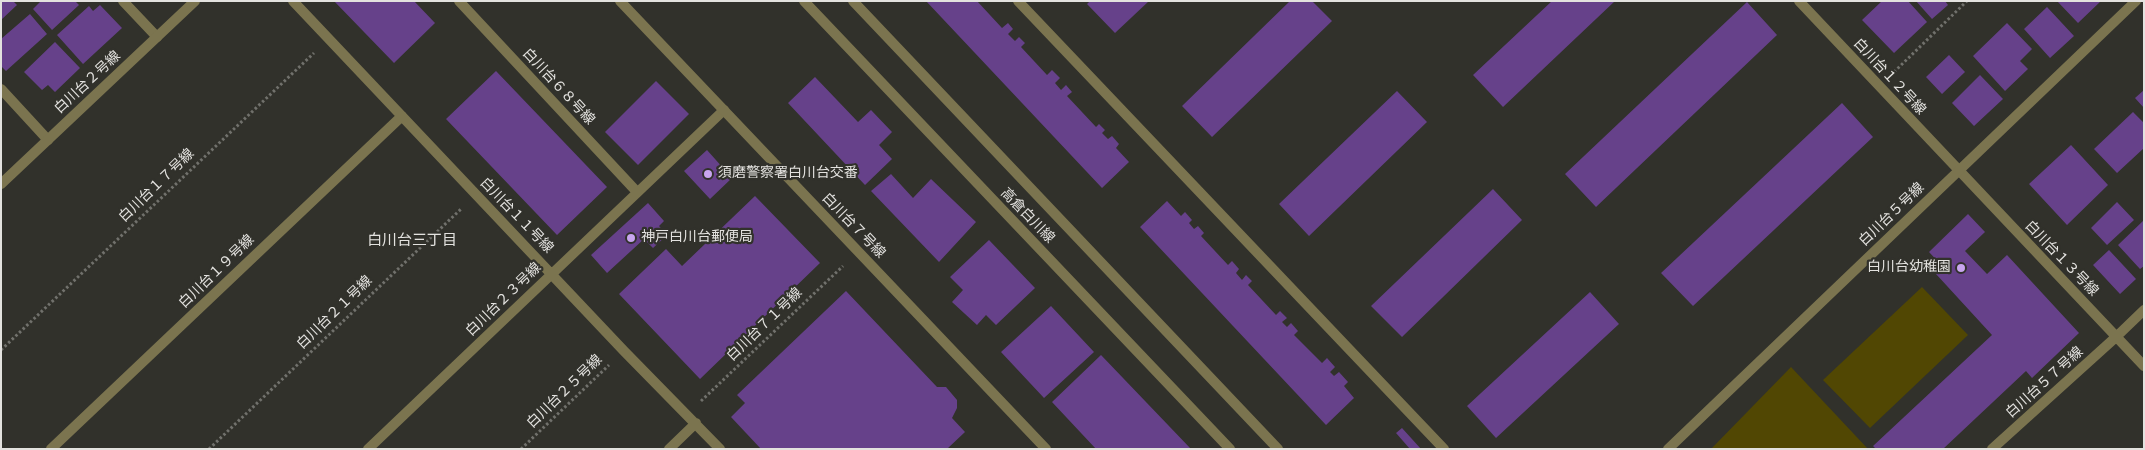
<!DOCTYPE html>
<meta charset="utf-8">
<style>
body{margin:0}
#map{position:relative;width:2145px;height:450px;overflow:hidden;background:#31312b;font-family:"Nunito Sans",sans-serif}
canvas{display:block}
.frame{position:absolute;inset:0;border:2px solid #e3e2df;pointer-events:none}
</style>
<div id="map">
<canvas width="2145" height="450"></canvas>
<div class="frame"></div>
</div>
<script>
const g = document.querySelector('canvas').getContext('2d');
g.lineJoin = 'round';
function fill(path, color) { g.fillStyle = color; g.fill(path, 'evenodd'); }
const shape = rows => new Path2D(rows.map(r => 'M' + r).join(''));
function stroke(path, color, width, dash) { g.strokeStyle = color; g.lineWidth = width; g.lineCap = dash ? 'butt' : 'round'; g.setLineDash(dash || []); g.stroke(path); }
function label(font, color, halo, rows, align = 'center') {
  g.font = font + ' "Nunito Sans","Noto Sans JP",sans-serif'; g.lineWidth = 4.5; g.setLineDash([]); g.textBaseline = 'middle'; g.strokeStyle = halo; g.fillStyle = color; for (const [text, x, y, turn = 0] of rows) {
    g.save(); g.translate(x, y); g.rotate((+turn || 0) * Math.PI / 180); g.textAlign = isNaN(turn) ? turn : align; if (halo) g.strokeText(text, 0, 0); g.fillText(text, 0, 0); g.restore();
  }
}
fill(shape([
 [1922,287,1968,335,1870,428,1823,380],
 [1791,367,1868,449,1711,449]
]), '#514703');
fill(shape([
 [1,1,13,1,17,5,1,20],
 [41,1,75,1,79,5,52,30,33,9],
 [334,1,414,1,435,23,394,63],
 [926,1,977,1,1002,28,1008,23,1013,29,1008,34,1015,41,1019,37,1025,43,1021,47,1047,75,1052,70,1060,78,1055,83,1061,90,1066,85,1072,92,1067,96,1096,127,1099,124,1105,130,1102,133,1108,139,1112,136,1119,144,1116,148,1129,162,1102,188],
 [1090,1,1149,1,1115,33,1087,4],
 [1290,1,1312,1,1332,21,1212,137,1182,106],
 [1552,1,1615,1,1503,107,1473,75],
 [1882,1,1908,1,1927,22,1894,53,1862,20],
 [1916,1,1945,1,1948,5,1932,19],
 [2057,1,2101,1,2078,23],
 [1747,2,1777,35,1596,207,1565,174],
 [100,5,122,28,83,64,57,35,89,6,93,11],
 [2047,7,2074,36,2050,58,2024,29],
 [30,14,47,34,6,71,1,66,1,39],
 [2007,23,2032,49,2020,61,2028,69,2005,91,1973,56],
 [55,42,80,68,55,92,48,85,42,90,24,72],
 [1949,55,1965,72,1942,94,1926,77],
 [496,71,607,187,557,235,446,119],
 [1980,75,2003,99,1974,126,1952,103],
 [815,77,858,122,871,110,892,132,879,145,892,159,865,185,788,103],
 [656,81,689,114,638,165,605,132],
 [2144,90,2144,108,2135,98],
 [1397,91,1427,122,1309,236,1279,204],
 [1842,103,1873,137,1693,306,1661,273],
 [2133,112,2144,123,2144,148,2117,173,2094,149],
 [2071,145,2108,185,2067,225,2029,184],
 [707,150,732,178,710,199,684,171],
 [891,174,913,198,931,179,976,222,939,262,871,191],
 [1493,189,1522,220,1402,337,1371,306],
 [755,196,820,263,700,379,619,294,666,249,682,266],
 [1167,201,1181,216,1185,212,1192,220,1189,223,1194,229,1198,226,1204,233,1201,236,1228,265,1232,261,1239,269,1236,273,1242,280,1246,275,1252,281,1248,285,1276,315,1280,311,1287,318,1282,322,1287,327,1291,323,1298,331,1294,335,1322,363,1327,358,1335,367,1330,372,1334,376,1339,372,1348,382,1344,386,1354,398,1326,425,1140,227],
 [2117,202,2134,220,2107,245,2091,228],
 [648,203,664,221,659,226,667,235,653,248,644,239,607,273,591,255],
 [1968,214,1985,232,1965,251,1987,274,2007,255,2079,333,2032,378,2026,371,1943,449,1876,449,1873,446,1992,335,1936,274,1943,267,1929,252],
 [2144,220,2144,266,2140,269,2118,245],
 [989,240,1035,288,996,325,986,315,977,325,952,302,963,290,950,277],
 [2109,250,2136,279,2120,294,2093,265],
 [846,291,937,387,946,387,957,400,957,408,952,418,965,432,947,449,761,449,731,417,745,403,737,395],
 [1590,292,1619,324,1496,438,1467,406],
 [1051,306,1094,352,1044,398,1001,352],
 [1101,355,1191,449,1096,449,1052,402],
 [1402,428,1421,449,1410,449,1396,433]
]), '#66418a');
stroke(shape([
 [1894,72,1967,1],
 [1,350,314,53],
 [701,401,843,266],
 [209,449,461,209],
 [521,449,609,365]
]), '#71716c', 3, [2.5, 2.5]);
stroke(shape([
 [123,1,157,37],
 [293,1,624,351,720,449],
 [459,1,637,192],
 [1018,1,1444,449],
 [1799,1,2144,366],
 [1,89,48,140],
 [51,449,402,116],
 [368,449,724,110],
 [669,449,696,423],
 [1992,449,2116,337,2144,310]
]), '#7b744f', 10);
stroke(shape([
 [620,1,1046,449],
 [804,1,1230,449],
 [853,1,1278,449],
 [1,184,195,1],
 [1668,449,2136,1]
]), '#7b744f', 10);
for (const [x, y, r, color] of [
 [708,174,5,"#c8a5ef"],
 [631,238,5,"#c8a5ef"],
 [1961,268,5,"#c8a5ef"]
]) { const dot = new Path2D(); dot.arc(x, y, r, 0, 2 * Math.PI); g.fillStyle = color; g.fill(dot); stroke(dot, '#31312b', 2); }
label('14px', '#e3e2df', '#31312b', [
 ["白川台１２号線",1889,77,47],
 ["白川台２号線",88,83,-43],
 ["白川台６８号線",558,87,47],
 ["白川台１７号線",157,186,-44],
 ["白川台５号線",1892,215,-44],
 ["白川台１１号線",516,216,46],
 ["高倉白川線",1027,216,46],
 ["白川台７号線",853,226,46],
 ["白川台１３号線",2061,259,46],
 ["白川台１９号線",217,272,-44],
 ["白川台２３号線",504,300,-44],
 ["白川台２１号線",335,313,-44],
 ["白川台７１号線",765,325,-44],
 ["白川台５７号線",2045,383,-42],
 ["白川台２５号線",565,392,-44]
]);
label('14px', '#e3e2df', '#31312b', [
 ["須磨警察署白川台交番",718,174],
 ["神戸白川台郵便局",641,238],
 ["白川台幼稚園",1951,268,"right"]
], 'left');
label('15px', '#e3e2df', '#31312b', [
 ["白川台三丁目",412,241]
]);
</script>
